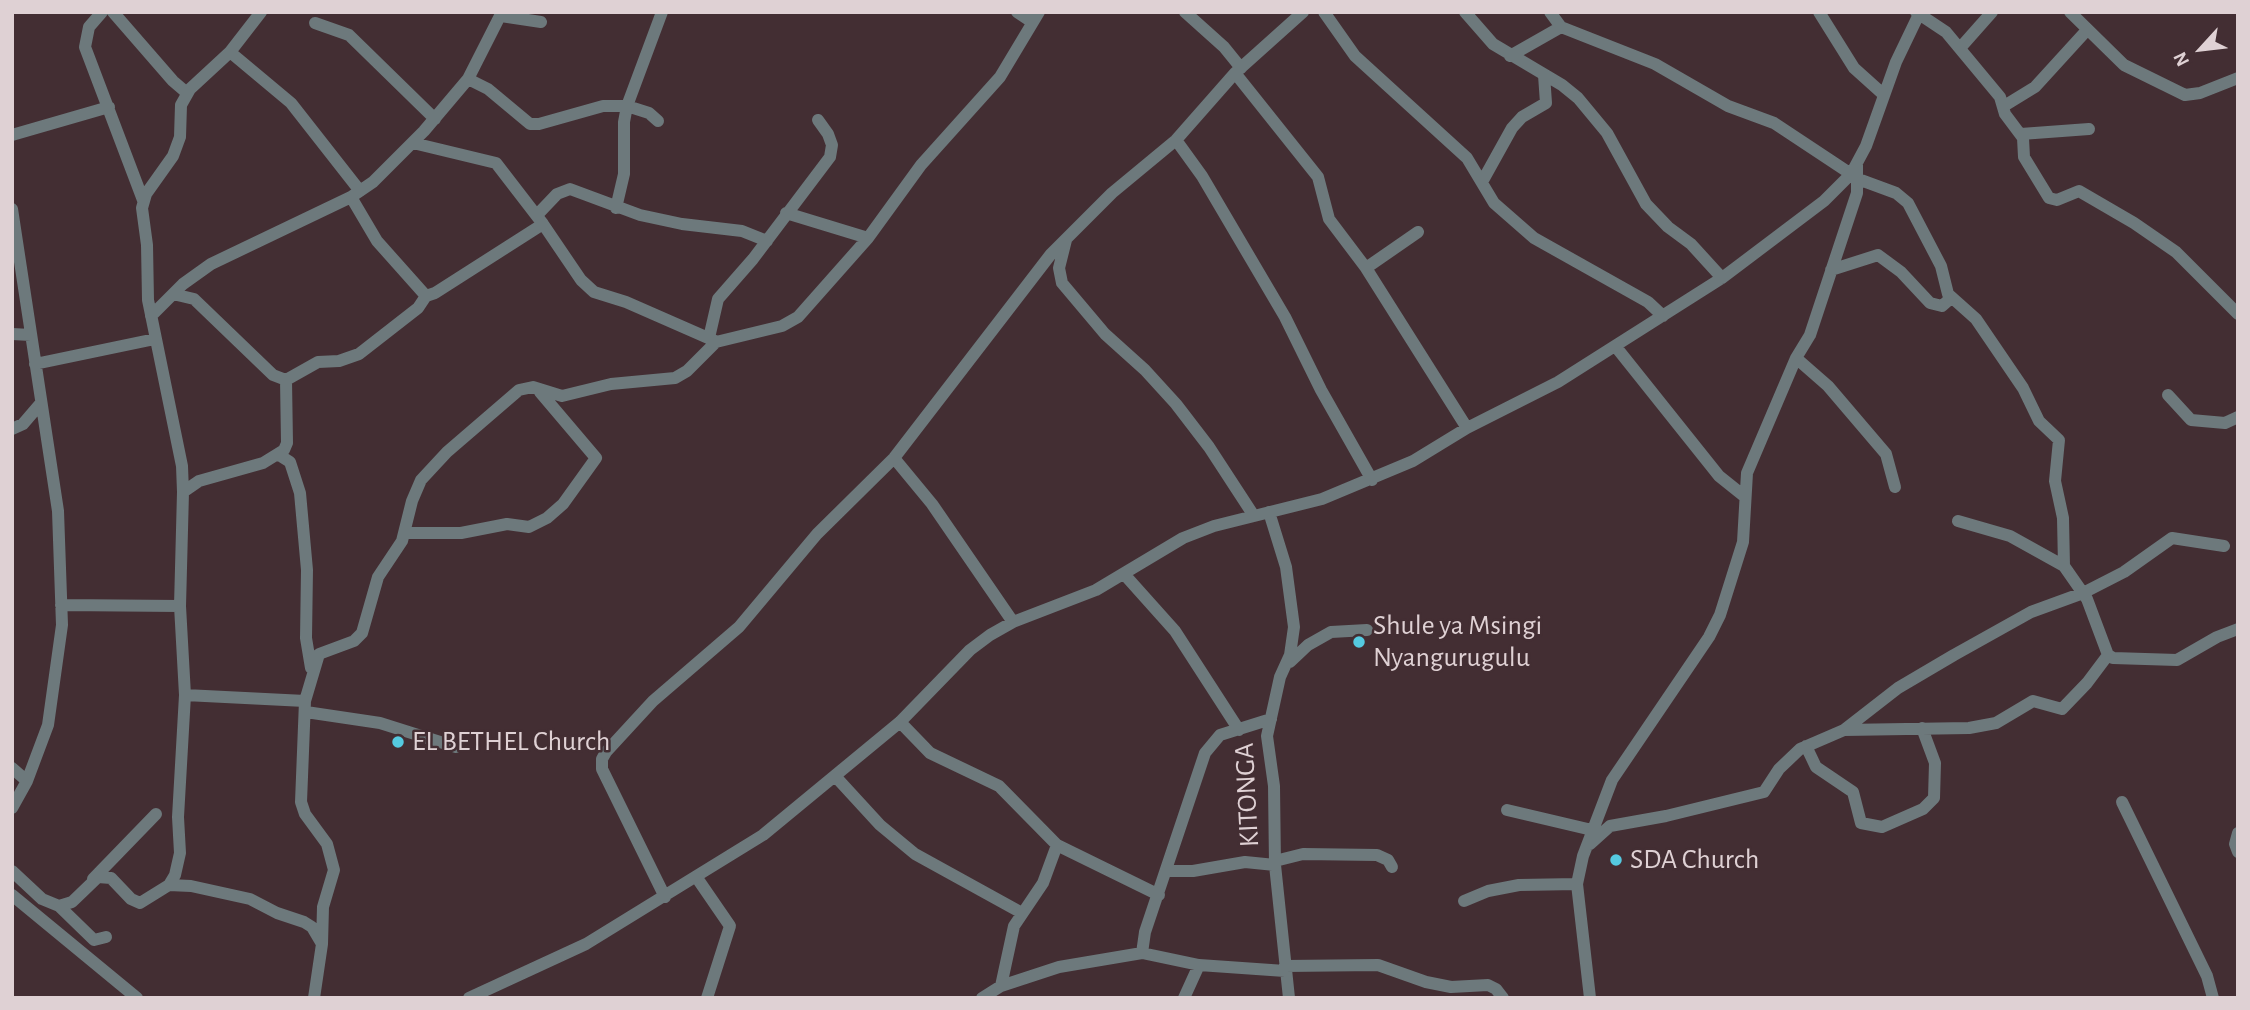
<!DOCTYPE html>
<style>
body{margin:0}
#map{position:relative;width:2250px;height:1010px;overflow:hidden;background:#432e33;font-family:"Alegreya Sans",sans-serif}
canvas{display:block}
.frame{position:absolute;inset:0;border:14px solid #dfd1d4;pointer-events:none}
.north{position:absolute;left:2166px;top:14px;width:70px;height:70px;-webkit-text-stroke:5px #432e33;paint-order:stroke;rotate:243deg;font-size:19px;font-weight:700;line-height:28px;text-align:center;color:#dfd1d4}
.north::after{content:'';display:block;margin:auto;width:24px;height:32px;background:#dfd1d4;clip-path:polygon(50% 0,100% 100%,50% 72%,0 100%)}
</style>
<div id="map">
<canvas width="2250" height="1010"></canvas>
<div class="frame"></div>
<div class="north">N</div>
</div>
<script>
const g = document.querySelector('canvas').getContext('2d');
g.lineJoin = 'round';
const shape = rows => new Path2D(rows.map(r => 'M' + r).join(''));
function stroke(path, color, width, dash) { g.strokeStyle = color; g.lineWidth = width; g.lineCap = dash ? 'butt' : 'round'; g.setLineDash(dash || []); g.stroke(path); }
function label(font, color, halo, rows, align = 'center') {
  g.font = font + ' "Alegreya Sans",sans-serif'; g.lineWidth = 5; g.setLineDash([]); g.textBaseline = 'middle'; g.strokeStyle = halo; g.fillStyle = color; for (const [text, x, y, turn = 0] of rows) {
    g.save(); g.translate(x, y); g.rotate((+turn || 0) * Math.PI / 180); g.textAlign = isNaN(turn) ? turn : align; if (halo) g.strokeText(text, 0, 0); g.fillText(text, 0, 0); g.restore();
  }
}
stroke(shape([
 [102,12,89,27,85,47,143,200],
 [113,12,173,81,187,93],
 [1017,12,1032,22],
 [1185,12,1224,47,1241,68],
 [1324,12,1355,56,1467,158,1494,203,1534,238,1648,302,1663,316],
 [1465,12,1493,44,1562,85,1578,98,1607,133,1646,204,1668,227,1691,244,1722,278],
 [1550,12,1561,27,1655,64,1728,106,1774,123,1851,174],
 [1819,12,1854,68,1884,95],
 [1916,12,1946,32,2000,97,2005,114,2023,138,2024,157,2049,198,2057,200,2079,191,2134,223,2176,252,2238,314],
 [2070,12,2124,65,2185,95,2200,93,2238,78],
 [501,16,541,22],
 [315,23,349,35,435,119],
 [1961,47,1992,12],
 [230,52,291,103,360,191],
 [1510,56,1561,27],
 [1235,73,1318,177,1329,219,1366,268,1467,428],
 [468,79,488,89,530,124,539,124,603,106,627,106,649,113,658,121],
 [2004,106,2035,87,2087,30],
 [2021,134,2089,129],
 [12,135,109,107],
 [1176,140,1202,176,1285,317,1321,390,1372,480],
 [1858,179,1896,193,1908,203,1941,266,1948,294,1976,319,2023,388,2039,421,2059,440,2055,481,2063,518,2064,566,2087,599,2108,655,2113,658,2177,660,2217,637,2238,629],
 [1482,182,1512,128,1522,117,1546,103,1544,75],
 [351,197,377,241,426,296,435,293,543,224,496,163,413,143],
 [616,208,624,174,624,122,627,106,662,12],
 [12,209,58,511,62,625,48,725,27,781,12,808],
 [786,213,868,238],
 [537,215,557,194,570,189,640,215,682,224,742,231,767,241],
 [543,224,581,280,594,292,626,302,715,341],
 [1066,240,1059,268,1062,283,1105,334,1145,370,1176,404,1209,447,1254,516],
 [1366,268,1418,232],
 [1831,270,1878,255,1901,272,1930,303,1942,306,1951,298],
 [173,294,194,299,273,375,286,380,318,362,339,361,359,354,418,308,426,296],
 [151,316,183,284,211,264,351,197,373,182,424,131,468,79,502,12],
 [12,334,31,335],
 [709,338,718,299,753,259,830,157,832,145,828,134,818,120],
 [1616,347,1719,476,1744,496],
 [1796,358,1828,386,1886,454,1895,487],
 [35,364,155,339],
 [2168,395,2191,420,2225,423,2238,417],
 [12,429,23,424,41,403],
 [279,455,290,462,300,493,307,570,306,638,311,668],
 [894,458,932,504,1013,622],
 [183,492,199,481,263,463,284,450,287,443,286,380],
 [1269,512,1286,567,1294,627,1290,655,1280,677,1267,736,1274,786,1275,865,1289,998],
 [1958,521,2010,536,2064,566],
 [405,533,461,533,507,524,529,527,547,518,563,504,596,458,540,392],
 [1124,574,1175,631,1239,730],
 [61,605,180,606],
 [1290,662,1308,645,1331,632,1367,630],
 [185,695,305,701],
 [306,712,380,723,456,747],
 [900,722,930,753,999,786,1057,845,1159,895],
 [1844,730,1969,728,1996,723,2033,701,2062,709,2087,683,2108,655],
 [1806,746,1816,767,1853,792,1861,823,1882,827,1923,809,1934,798,1935,763,1922,728],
 [12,768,27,781],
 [835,776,880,825,915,854,1022,913],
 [2122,802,2207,976,2213,998],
 [1507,810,1592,830],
 [2238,833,2235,844,2238,852],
 [1590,844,1610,826,1666,816,1764,792,1779,769,1800,749,1844,730,1898,688,1954,655,2031,612,2083,593,2124,572,2172,538,2224,546],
 [1275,861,1303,854,1377,855,1388,860,1392,867],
 [12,871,42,899,59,906,72,902,98,877,111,878,131,899,140,903,169,885,175,875,180,853,178,817,185,695,180,606,183,492,182,466,148,300,147,245,142,208,146,194,173,156,180,137,181,105,190,89,230,52,261,12],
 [1168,871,1193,871,1245,862,1275,865],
 [697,878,730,926,707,998],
 [93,879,156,814],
 [169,885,191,886,250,899,277,913,304,922,312,927,322,944],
 [12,895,137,998],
 [665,897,602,769,602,759,606,752,653,701,739,627,817,534,894,458,1051,254,1112,193,1176,140,1235,73,1303,12],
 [1464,901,1488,891,1519,885,1577,884],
 [59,906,94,940,106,937],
 [1142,953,1145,932,1205,753,1220,735,1271,719],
 [1285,966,1378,965,1426,982,1451,987,1488,985,1496,989,1503,998],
 [1001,986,1014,926,1043,883,1057,845],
 [314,998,322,944,323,907,334,870,327,844,305,814,301,802,305,701,319,654,354,641,362,633,378,577,402,541,412,501,421,480,447,452,519,390,533,387,562,396,611,384,675,378,687,371,716,342,782,326,798,317,868,238,921,165,1000,77,1039,12],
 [469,998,586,944,763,835,900,722,970,650,990,635,1013,622,1096,590,1183,538,1214,526,1322,499,1413,461,1467,428,1558,382,1722,278,1824,201,1851,174,1866,146,1896,62,1920,12],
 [982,998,1001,986,1059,967,1142,953,1199,965,1285,971],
 [1184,998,1199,965],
 [1590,998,1577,884,1583,856,1612,780,1709,637,1720,615,1743,542,1747,473,1796,358,1810,335,1857,193,1857,163]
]), '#6d797c', 12);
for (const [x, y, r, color] of [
 [1359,642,7,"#55cae0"],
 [398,742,7,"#55cae0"],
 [1616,860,7,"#55cae0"]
]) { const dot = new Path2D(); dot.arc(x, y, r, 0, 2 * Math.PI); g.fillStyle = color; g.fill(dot); stroke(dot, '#432e33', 2.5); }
label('28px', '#dfd1d4', '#432e33', [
 ["Shule ya Msingi",1373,626],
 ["Nyangurugulu",1373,658],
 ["EL BETHEL Church",412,742],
 ["SDA Church",1630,860]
], 'left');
label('28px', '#dfd1d4', '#432e33', [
 ["KITONGA",1247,795,-93]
]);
</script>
